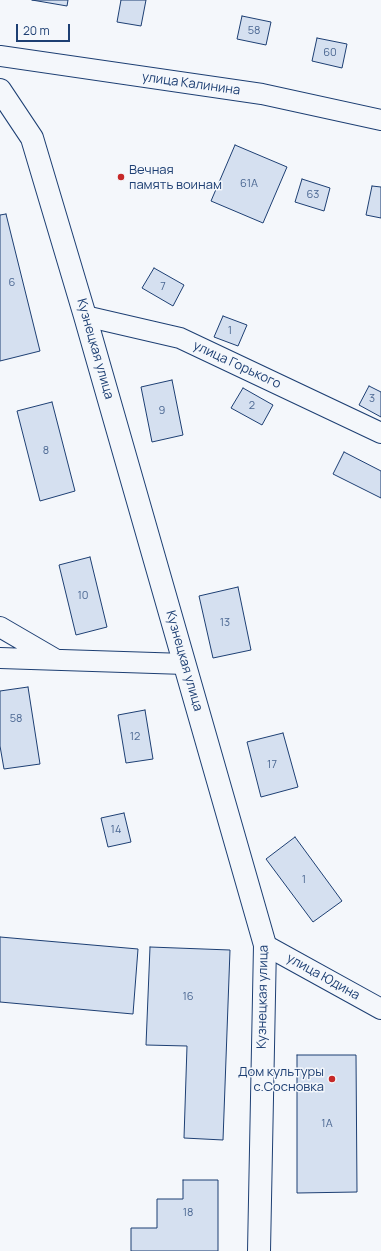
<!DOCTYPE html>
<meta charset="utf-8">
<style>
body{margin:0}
#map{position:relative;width:381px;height:1251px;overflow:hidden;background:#f4f7fb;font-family:Manrope,sans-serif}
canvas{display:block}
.scale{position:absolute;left:16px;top:24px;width:54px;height:18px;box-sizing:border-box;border:2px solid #1d3f73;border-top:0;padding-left:5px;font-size:12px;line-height:14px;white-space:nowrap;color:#1d3f73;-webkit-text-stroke:3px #f4f7fb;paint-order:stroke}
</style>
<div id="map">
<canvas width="381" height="1251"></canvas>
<div class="scale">20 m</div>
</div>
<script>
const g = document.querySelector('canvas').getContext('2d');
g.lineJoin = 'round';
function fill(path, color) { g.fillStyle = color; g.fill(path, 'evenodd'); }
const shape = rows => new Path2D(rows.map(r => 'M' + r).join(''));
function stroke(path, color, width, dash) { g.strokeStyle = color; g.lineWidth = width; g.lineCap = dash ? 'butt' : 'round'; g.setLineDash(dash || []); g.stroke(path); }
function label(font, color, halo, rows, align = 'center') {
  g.font = font + ' Manrope,sans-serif'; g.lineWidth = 3; g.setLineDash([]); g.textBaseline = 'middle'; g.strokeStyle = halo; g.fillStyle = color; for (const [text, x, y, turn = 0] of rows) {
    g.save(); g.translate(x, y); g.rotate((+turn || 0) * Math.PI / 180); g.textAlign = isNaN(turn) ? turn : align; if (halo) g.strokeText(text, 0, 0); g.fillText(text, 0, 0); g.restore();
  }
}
const building = shape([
 [32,0,68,0,67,6,32,0],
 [121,0,146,0,141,26,117,22,121,0],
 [242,16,271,22,266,45,237,39,242,16],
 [317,38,347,44,342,68,312,61,317,38],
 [235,145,287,167,263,223,211,201,235,145],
 [302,179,330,188,324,211,295,202,302,179],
 [372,186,381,187,381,218,366,215,372,186],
 [6,214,40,351,0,361,0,215,6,214],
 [154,268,184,285,173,306,142,288,154,268],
 [223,316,247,325,238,346,214,337,223,316],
 [172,380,183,435,152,442,141,387,172,380],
 [369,386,381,392,381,417,359,405,369,386],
 [243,388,273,405,262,425,231,408,243,388],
 [52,402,75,491,40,501,17,411,52,402],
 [344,452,381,471,381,498,333,474,344,452],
 [90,557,107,627,76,635,59,565,90,557],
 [238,587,251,650,213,658,199,596,238,587],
 [28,687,40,764,4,769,0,746,0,691,28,687],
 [145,710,153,759,126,763,118,715,145,710],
 [283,733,298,787,261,797,247,742,283,733],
 [124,813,131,842,108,847,101,818,124,813],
 [295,837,342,901,313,922,266,859,295,837],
 [0,937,138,949,133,1014,0,1002,0,937],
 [150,947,230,950,223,1140,184,1138,187,1046,146,1045,150,947],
 [297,1055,356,1055,357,1192,297,1193,297,1055],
 [183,1180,218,1180,218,1251,131,1251,131,1228,157,1228,157,1199,183,1199,183,1180]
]);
fill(building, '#d5e0f0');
stroke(building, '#1d3f73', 1);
const minor = shape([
 [0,56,262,94,381,120],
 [85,316,180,338,381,433],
 [0,627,55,659],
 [0,658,185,664],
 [265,945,381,1009]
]);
const major = shape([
 [0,90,32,138,85,316,265,945,259,1251]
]);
stroke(minor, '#1d3f73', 22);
stroke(major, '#1d3f73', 24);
stroke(minor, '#f4f7fb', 20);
stroke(major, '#f4f7fb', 22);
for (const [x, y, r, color] of [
 [121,177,4,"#c62828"],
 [332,1079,4,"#c62828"]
]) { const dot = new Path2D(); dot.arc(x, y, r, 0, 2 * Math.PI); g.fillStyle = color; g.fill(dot); stroke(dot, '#f4f7fb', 1.5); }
label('11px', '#4b6792', null, [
 ["58",254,31],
 ["60",330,53],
 ["61А",249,184],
 ["63",313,195],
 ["6",12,283],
 ["7",163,287],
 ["1",230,331],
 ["3",372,399],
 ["2",252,406],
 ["9",162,411],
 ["8",46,451],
 ["10",83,596],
 ["13",225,623],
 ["58",16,719],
 ["12",135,737],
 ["17",272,765],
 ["14",116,830],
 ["1",304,880],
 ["16",188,997],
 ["1А",327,1124],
 ["18",188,1213]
]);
label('13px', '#1d3f73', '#f4f7fb', [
 ["улица Калинина",191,84,8],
 ["Кузнецкая улица",95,349,74],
 ["улица Горького",237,365,25],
 ["Кузнецкая улица",184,661,74],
 ["улица Юдина",323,977,29],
 ["Кузнецкая улица",263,997,-89]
]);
label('13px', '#1d3f73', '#f4f7fb', [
 ["Вечная",129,170],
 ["память воинам",129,185],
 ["Дом культуры",324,1072,"right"],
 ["с.Сосновка",324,1087,"right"]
], 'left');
</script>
